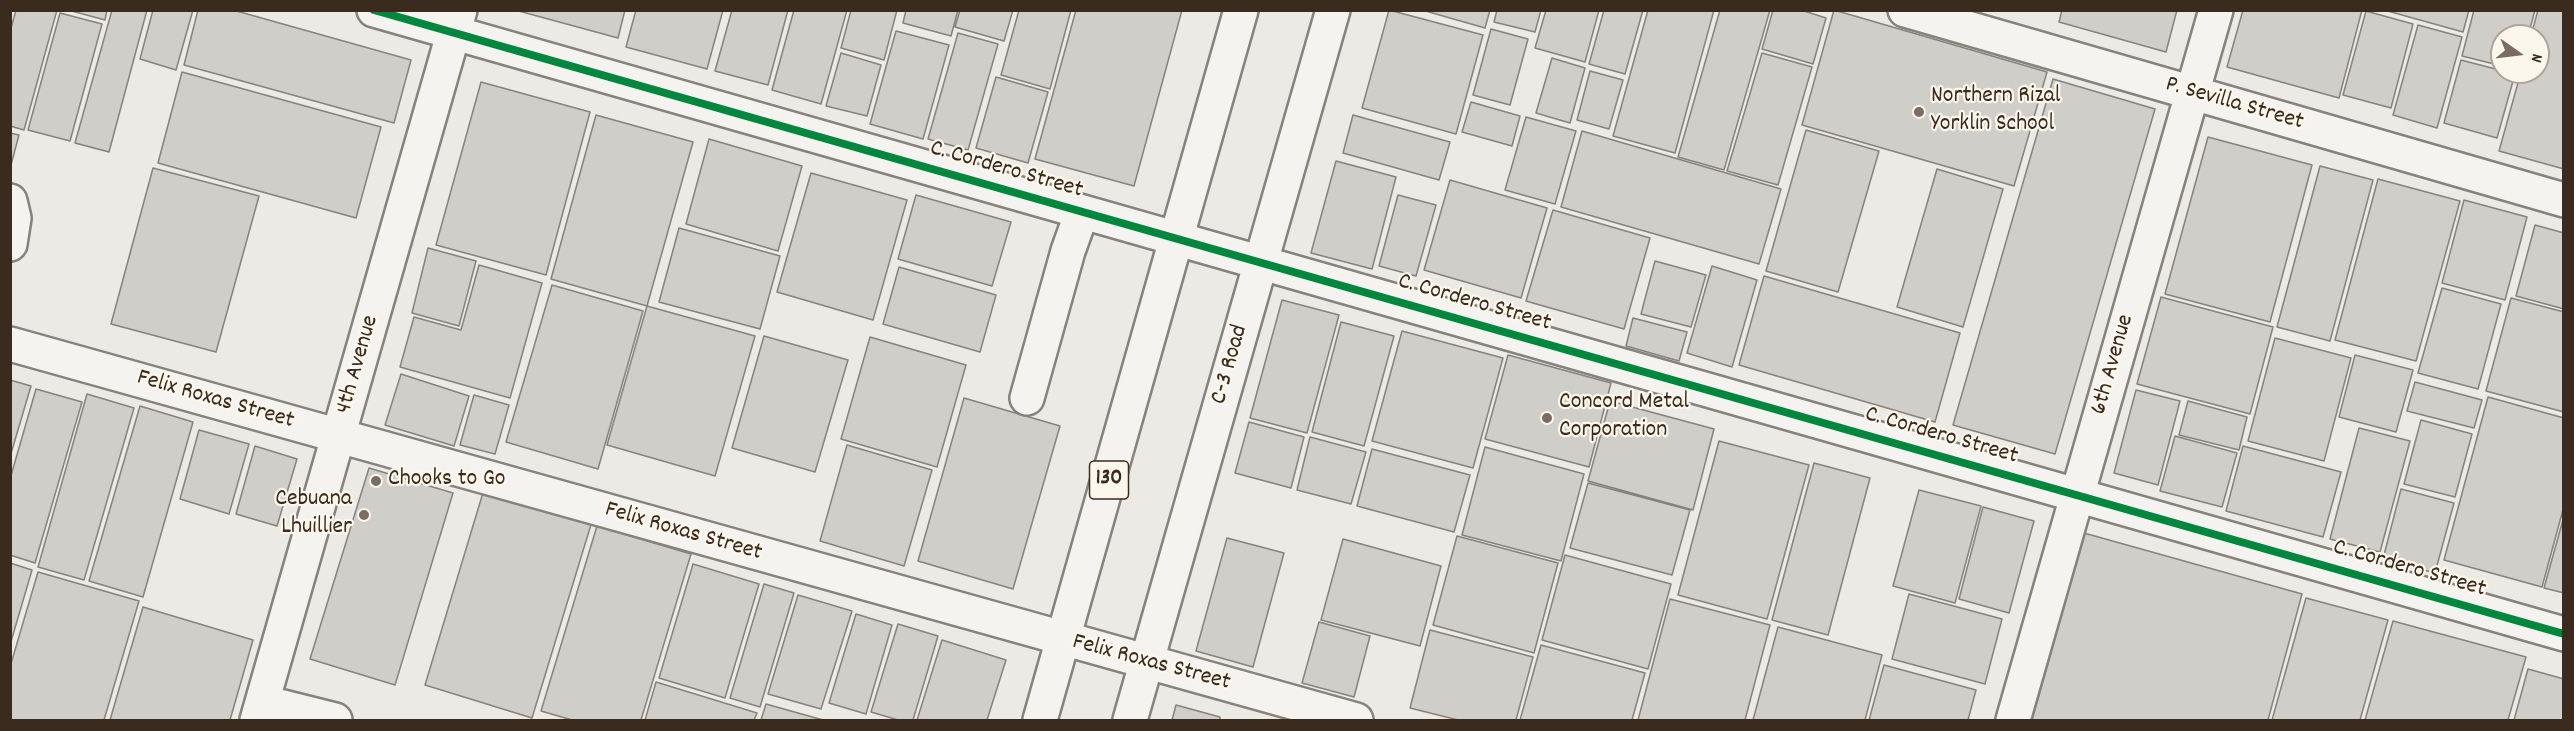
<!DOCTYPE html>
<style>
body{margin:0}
#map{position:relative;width:2574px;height:731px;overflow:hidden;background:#eceae4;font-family:Dekko,sans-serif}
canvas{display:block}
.frame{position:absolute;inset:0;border:12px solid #3b2a1e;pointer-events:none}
.north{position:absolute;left:2490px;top:24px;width:60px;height:60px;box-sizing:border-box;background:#fbf7ec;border:2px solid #aea59a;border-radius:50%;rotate:104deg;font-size:16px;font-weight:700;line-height:24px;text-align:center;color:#3b2a1e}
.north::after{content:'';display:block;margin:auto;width:21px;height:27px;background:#796d63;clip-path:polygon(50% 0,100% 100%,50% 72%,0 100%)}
</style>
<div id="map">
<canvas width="2574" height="731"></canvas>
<div class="frame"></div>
<div class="north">N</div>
</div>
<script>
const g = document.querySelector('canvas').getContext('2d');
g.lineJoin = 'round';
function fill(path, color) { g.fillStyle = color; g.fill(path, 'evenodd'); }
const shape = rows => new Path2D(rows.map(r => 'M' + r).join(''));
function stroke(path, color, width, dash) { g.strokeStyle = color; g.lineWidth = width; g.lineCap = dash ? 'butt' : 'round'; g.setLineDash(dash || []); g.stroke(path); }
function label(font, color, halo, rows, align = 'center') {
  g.font = font + ' Dekko,sans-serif'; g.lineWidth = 4.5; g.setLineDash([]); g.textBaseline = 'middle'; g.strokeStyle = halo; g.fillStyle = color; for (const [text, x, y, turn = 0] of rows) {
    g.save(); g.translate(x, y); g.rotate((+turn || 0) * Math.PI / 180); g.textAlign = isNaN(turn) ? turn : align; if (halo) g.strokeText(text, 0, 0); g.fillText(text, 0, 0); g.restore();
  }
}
const building = shape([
 [16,10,57,10,24,130,10,126,10,32,16,10],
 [68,10,107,10,105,20,68,10],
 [112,10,147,10,109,152,75,143,112,10],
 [153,10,193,10,176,70,140,59,153,10],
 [198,10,233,10,411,60,394,123,184,65,198,10],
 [515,10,625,10,618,38,515,10],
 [636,10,723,10,707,69,626,47,636,10],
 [732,10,788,10,768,85,715,71,732,10],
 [794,10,847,10,821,104,772,90,794,10],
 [851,10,897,10,884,60,841,48,851,10],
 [906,10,958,10,951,36,903,23,906,10],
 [960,10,1013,10,1004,41,955,27,960,10],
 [1019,10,1071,10,1050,89,1001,75,1019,10],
 [1076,10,1182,10,1134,186,1035,159,1076,10],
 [1389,10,1483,35,1456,134,1362,108,1389,10],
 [1422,10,1490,10,1485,28,1422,10],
 [1497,10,1541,10,1535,32,1494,22,1497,10],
 [1546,10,1599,10,1585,62,1535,48,1546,10],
 [1604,10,1643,10,1625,74,1589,64,1604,10],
 [1648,10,1714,10,1675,153,1613,136,1648,10],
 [1720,10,1770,10,1724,170,1678,157,1720,10],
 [1773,10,1801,10,1826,18,1813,64,1762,49,1773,10],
 [1834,10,2047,72,2014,186,1802,125,1834,10],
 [2062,10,2177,10,2166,52,2059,22,2062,10],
 [2243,10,2362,10,2339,98,2227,67,2243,10],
 [2384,10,2469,10,2463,32,2384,10],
 [2474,10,2535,10,2528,36,2502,36,2502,66,2462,56,2474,10],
 [2538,10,2564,10,2564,169,2499,151,2521,72,2538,72,2538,36,2531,36,2538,10],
 [2366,11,2413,24,2391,108,2343,95,2366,11],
 [60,13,102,24,70,141,28,130,60,13],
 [2418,25,2462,37,2437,128,2393,115,2418,25],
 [1491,29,1528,39,1510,105,1473,95,1491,29],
 [896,31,949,45,923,139,870,124,896,31],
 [958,33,998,44,968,150,928,139,958,33],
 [841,53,881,65,867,116,826,106,841,53],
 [1762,53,1812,67,1778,185,1727,171,1762,53],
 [1552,58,1585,68,1570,123,1536,113,1552,58],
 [2461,60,2515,74,2497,138,2444,123,2461,60],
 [1590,71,1623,80,1609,129,1577,120,1590,71],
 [182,72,381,127,356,218,158,163,182,72],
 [996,77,1048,92,1028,163,976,148,996,77],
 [2053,79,2155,109,2055,454,1953,425,2053,79],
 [481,82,590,112,546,275,436,245,481,82],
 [1471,102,1520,116,1512,146,1462,132,1471,102],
 [596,115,693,142,647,306,551,279,596,115],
 [1353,115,1450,142,1439,180,1343,153,1353,115],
 [1526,117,1576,131,1555,204,1505,190,1526,117],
 [1806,130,1879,151,1838,292,1766,271,1806,130],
 [1582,131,1781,189,1759,264,1561,207,1582,131],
 [10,133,19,135,11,165,10,165,10,133],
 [2208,137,2312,165,2270,322,2165,294,2208,137],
 [709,139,802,166,778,251,686,224,709,139],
 [1336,161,1396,177,1372,269,1311,253,1336,161],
 [2320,166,2373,180,2330,341,2277,327,2320,166],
 [153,168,259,196,216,352,111,324,153,168],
 [1937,169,2003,189,1963,327,1897,307,1937,169],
 [811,173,907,200,873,320,777,292,811,173],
 [2378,179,2460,201,2416,361,2335,340,2378,179],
 [1450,180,1547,208,1521,298,1424,270,1450,180],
 [916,195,1011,222,992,286,898,259,916,195],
 [1398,195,1436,205,1416,276,1379,266,1398,195],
 [2464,200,2527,217,2505,300,2442,283,2464,200],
 [1553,210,1650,238,1624,329,1526,301,1553,210],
 [2535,225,2564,233,2564,309,2516,296,2535,225],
 [679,228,780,256,760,329,659,302,679,228],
 [428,248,476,261,459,326,412,313,428,248],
 [1655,261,1706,275,1691,327,1641,314,1655,261],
 [479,265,542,283,510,398,400,367,414,317,461,330,479,265],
 [1712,266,1757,280,1732,367,1687,353,1712,266],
 [899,267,996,295,980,352,883,324,899,267],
 [1764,276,1960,333,1935,422,1739,365,1764,276],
 [552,285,643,311,598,469,506,442,552,285],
 [2442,288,2501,304,2478,389,2418,373,2442,288],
 [2161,297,2273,327,2250,414,2137,384,2161,297],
 [2511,298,2564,312,2564,412,2486,391,2511,298],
 [1282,300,1339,315,1307,433,1250,418,1282,300],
 [647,306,755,336,715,476,607,445,647,306],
 [1633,318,1687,332,1679,361,1626,346,1633,318],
 [1341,322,1394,336,1364,446,1312,432,1341,322],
 [1402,331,1503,358,1473,468,1372,441,1402,331],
 [764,336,848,360,815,472,732,448,764,336],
 [870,337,966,365,937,467,841,439,870,337],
 [2275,338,2351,358,2324,461,2248,441,2275,338],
 [1508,355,1611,383,1589,467,1485,439,1508,355],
 [2355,355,2413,370,2396,432,2339,417,2355,355],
 [401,374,469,396,454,446,385,425,401,374],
 [10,380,31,386,10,457,10,380],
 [2415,382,2482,400,2474,428,2407,411,2415,382],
 [36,389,82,402,35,563,10,555,10,479,36,389],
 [2136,390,2180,401,2158,485,2114,473,2136,390],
 [87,394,134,408,84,580,38,567,87,394],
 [474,395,509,405,495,454,460,445,474,395],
 [2488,397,2564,418,2564,506,2542,587,2444,560,2488,397],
 [964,398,1060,426,1013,589,918,561,964,398],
 [1610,401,1714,429,1693,510,1588,481,1610,401],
 [2188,401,2247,417,2239,450,2179,435,2188,401],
 [140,406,193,422,143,597,89,581,140,406],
 [2421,420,2472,434,2455,497,2404,484,2421,420],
 [1249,422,1304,437,1291,488,1235,473,1249,422],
 [2359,428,2410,441,2380,552,2330,539,2359,428],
 [199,430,249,444,229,514,180,499,199,430],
 [2175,436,2237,453,2222,507,2160,491,2175,436],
 [1310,437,1366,452,1351,504,1297,490,1310,437],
 [1719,441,1809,465,1767,619,1678,595,1719,441],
 [847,445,932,470,904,566,820,541,847,445],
 [255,446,297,459,277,526,236,514,255,446],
 [2243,446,2341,472,2323,537,2226,511,2243,446],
 [1485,447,1584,474,1561,561,1462,535,1485,447],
 [1372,449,1470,475,1454,532,1357,506,1372,449],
 [1814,463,1870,478,1828,635,1772,620,1814,463],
 [369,468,453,493,395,685,310,659,369,468],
 [1588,483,1690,510,1672,575,1570,548,1588,483],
 [485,486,593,518,532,718,425,685,485,486],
 [2401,489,2454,503,2435,573,2383,559,2401,489],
 [1919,490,1981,506,1955,603,1893,586,1919,490],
 [1983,507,2034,521,2009,613,1959,599,1983,507],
 [2564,516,2564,593,2544,588,2564,516],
 [597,526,691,554,641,720,572,720,541,711,597,526],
 [2084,533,2302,594,2268,720,2032,720,2084,533],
 [1457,536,1558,563,1534,653,1433,625,1457,536],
 [1227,538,1284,553,1253,667,1196,651,1227,538],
 [1343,539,1441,566,1420,646,1321,620,1343,539],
 [1565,555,1671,584,1648,669,1542,640,1565,555],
 [10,563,32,570,10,645,10,563],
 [693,564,759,584,725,698,659,678,693,564],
 [38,572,139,601,104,720,10,720,10,667,38,572],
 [764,584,794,593,760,707,730,698,764,584],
 [1909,594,2002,619,1985,684,1892,659,1909,594],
 [798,595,852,611,821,709,768,694,798,595],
 [2306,598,2388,620,2360,720,2272,720,2306,598],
 [1670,599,1770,625,1745,720,1638,720,1670,599],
 [143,607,253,640,230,720,110,720,143,607],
 [856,614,892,625,866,714,829,703,856,614],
 [2393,621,2526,657,2508,720,2365,720,2393,621],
 [1319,622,1370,636,1354,697,1302,683,1319,622],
 [898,624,938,636,913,720,898,720,871,712,898,624],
 [1778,627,1882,655,1865,720,1753,720,1778,627],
 [1430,630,1533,657,1516,720,1458,720,1410,708,1430,630],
 [942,640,1006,660,987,720,917,720,942,640],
 [1541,645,1645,673,1632,720,1520,720,1541,645],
 [1884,665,1976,690,1968,720,1869,720,1884,665],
 [2528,669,2564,679,2564,720,2514,720,2528,669],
 [656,682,757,713,754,720,645,720,656,682],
 [766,704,823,720,761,720,766,704],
 [1176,705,1220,717,1220,720,1172,720,1176,705]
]);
fill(building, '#d0cec9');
stroke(building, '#86827c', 1.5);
const minor = shape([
 [374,10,2564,634],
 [1905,10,2564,200],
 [10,201,14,218,10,244],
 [10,344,1356,720],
 [1027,398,1068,251,1082,212],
 [263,702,335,720],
 [257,720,460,10],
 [2013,720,2216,10]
]);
const major = shape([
 [1040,720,1241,10],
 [1130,720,1333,10]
]);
stroke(minor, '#86827c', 38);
stroke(major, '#86827c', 38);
stroke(minor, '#f4f3ef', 33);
stroke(major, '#f4f3ef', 33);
stroke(shape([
 [374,10,2564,634]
]), '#00873e', 8);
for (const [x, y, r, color] of [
 [1919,112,6,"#796d63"],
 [1547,418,6,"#796d63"],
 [376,481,6,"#796d63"],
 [364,515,6,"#796d63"]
]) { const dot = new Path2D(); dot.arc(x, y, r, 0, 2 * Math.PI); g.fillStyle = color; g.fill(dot); stroke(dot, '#fbf7ec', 2); }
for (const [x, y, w] of [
 [1109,480,39]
]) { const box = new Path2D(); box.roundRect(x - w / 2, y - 19, w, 38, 4.5); g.fillStyle = '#fbf7ec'; g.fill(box); stroke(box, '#3b2a1e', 1.5); }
label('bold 22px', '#3b2a1e', null, [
 ["130",1109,480]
]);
label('24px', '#3b2a1e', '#fbf7ec', [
 ["Northern Rizal",1931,98],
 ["Yorklin School",1931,126],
 ["Concord Metal",1559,404],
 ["Corporation",1559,432],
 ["Chooks to Go",388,481],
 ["Cebuana",352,501,"right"],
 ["Lhuillier",352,529,"right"]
], 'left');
label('24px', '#3b2a1e', '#fbf7ec', [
 ["P. Sevilla Street",2234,105,16],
 ["C. Cordero Street",1006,171,16],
 ["C. Cordero Street",1474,304,16],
 ["4th Avenue",359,365,-74],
 ["C-3 Road",1231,365,-74],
 ["6th Avenue",2114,365,-74],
 ["Felix Roxas Street",215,401,16],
 ["C. Cordero Street",1941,437,16],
 ["Felix Roxas Street",683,533,16],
 ["C. Cordero Street",2409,570,16],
 ["Felix Roxas Street",1151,664,15]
]);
</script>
